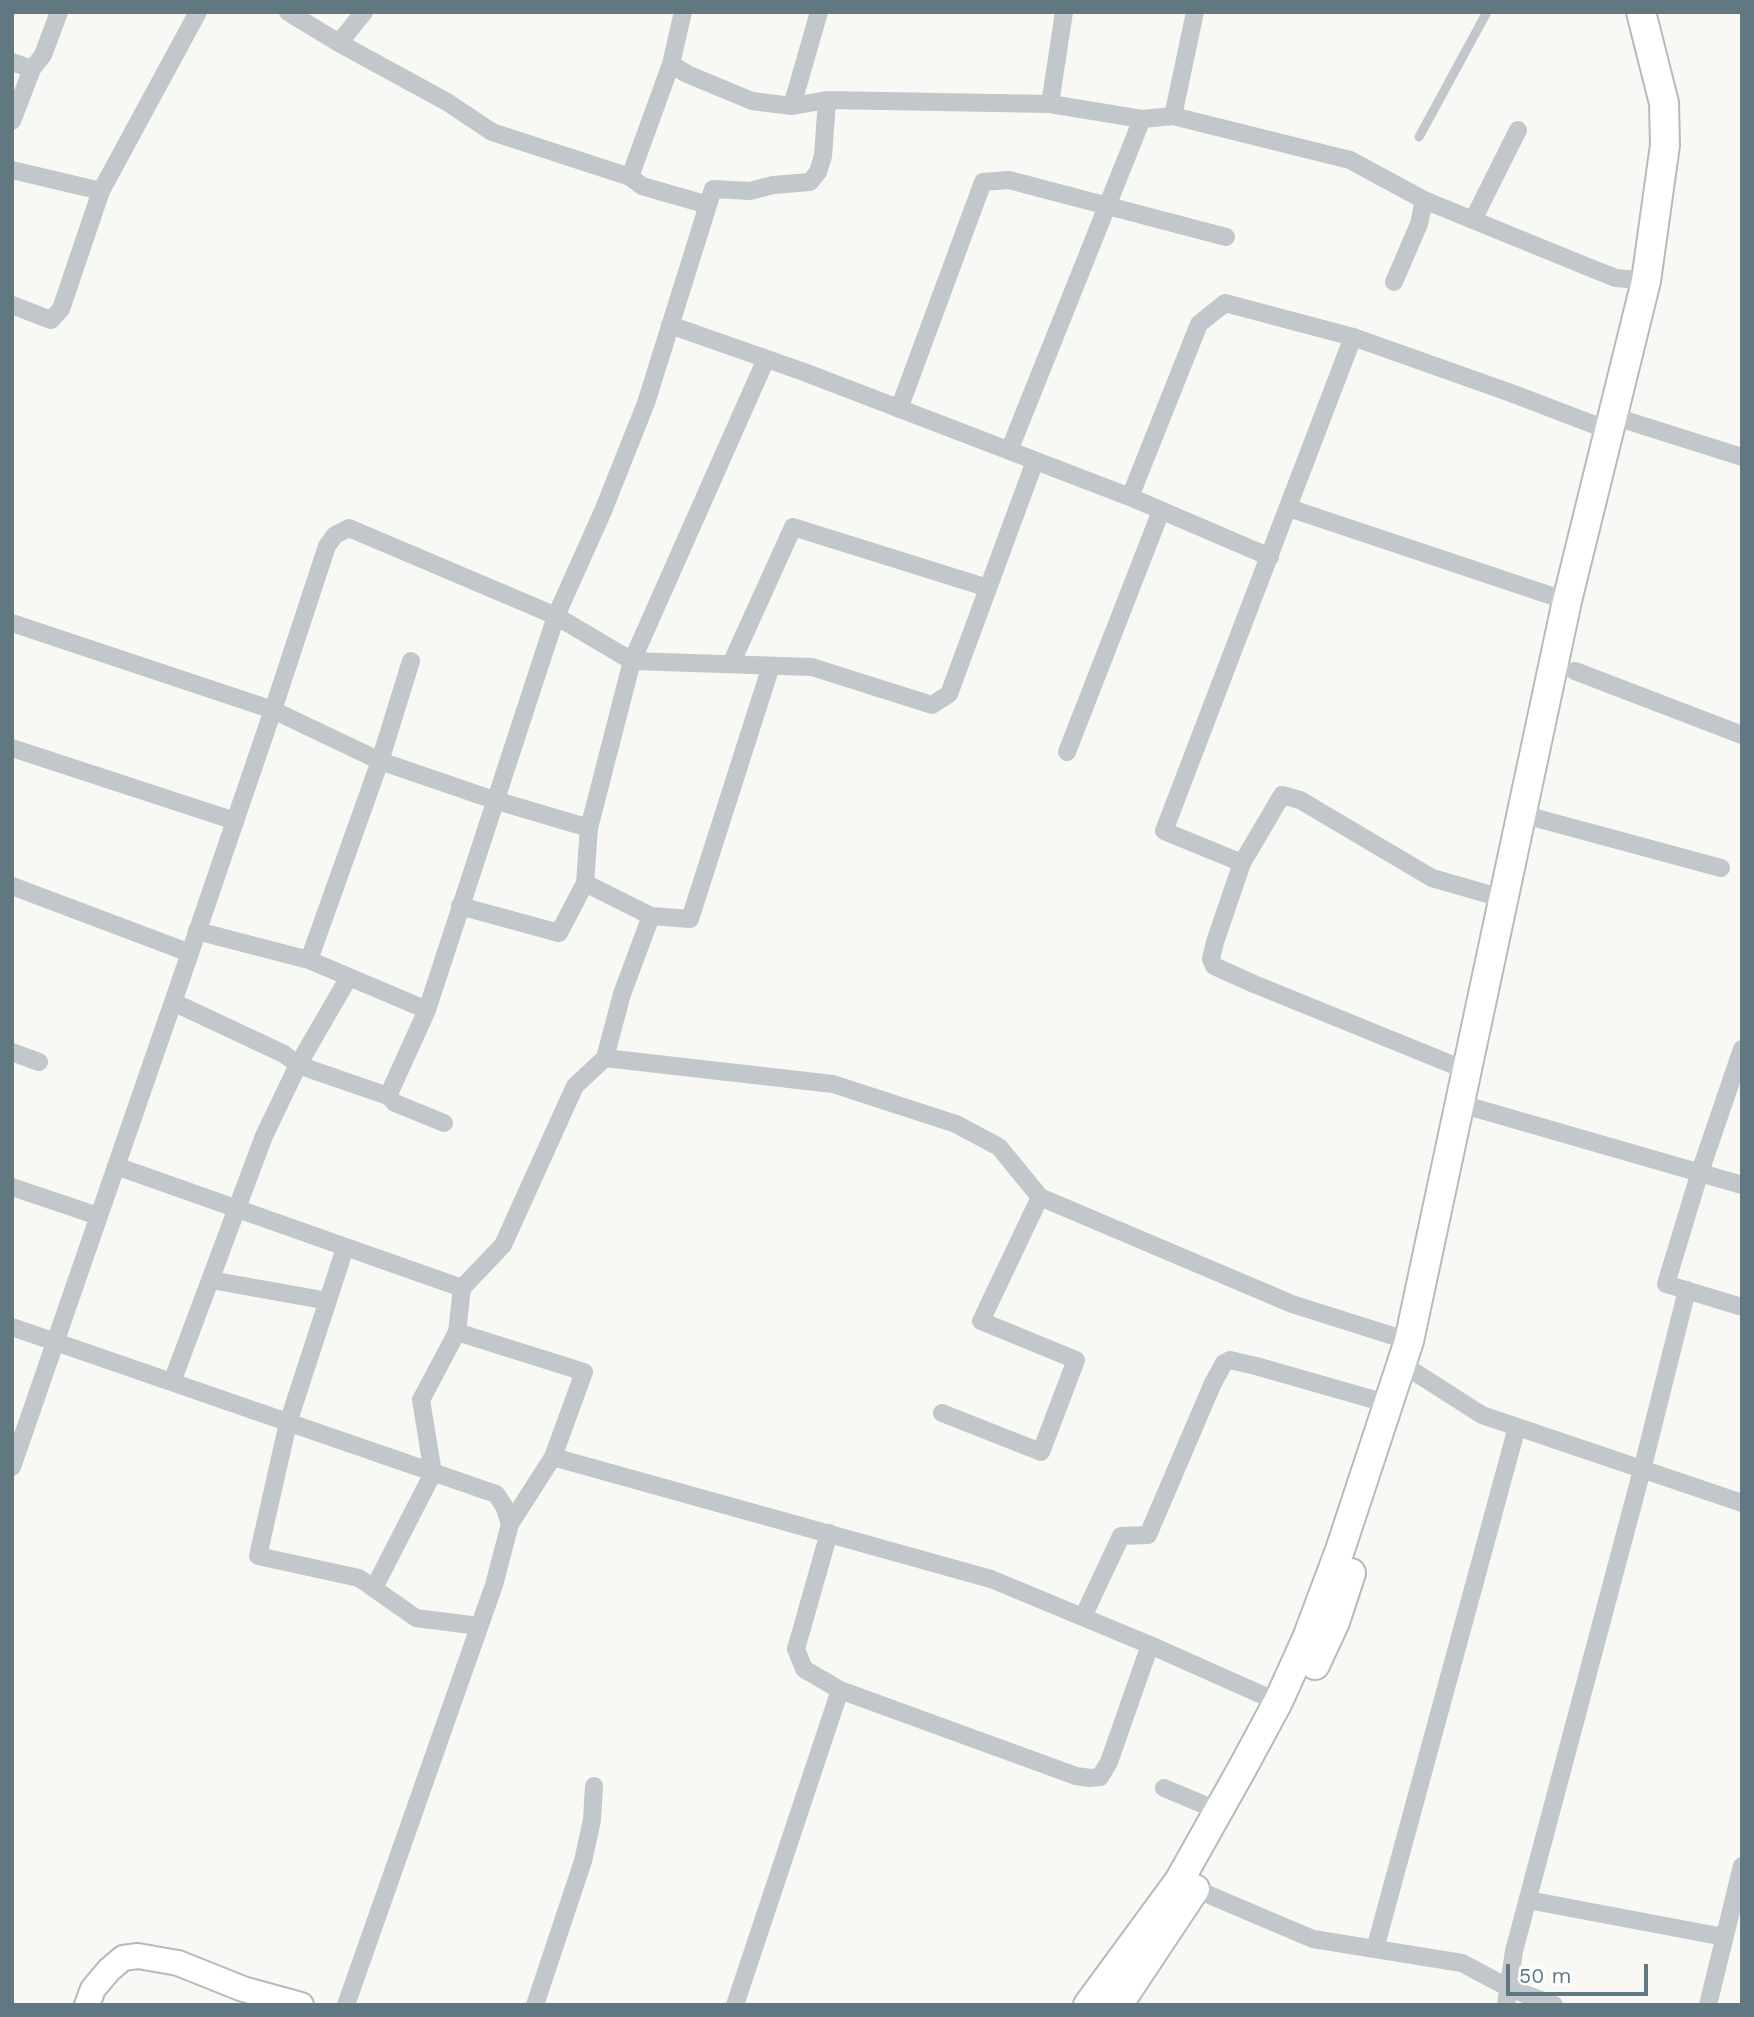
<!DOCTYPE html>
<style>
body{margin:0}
#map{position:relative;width:1754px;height:2017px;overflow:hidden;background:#f8f8f5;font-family:"Work Sans",sans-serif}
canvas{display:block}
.frame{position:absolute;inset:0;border:14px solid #617882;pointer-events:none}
.scale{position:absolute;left:1506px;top:1964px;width:142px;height:32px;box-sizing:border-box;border:4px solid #617882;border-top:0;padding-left:9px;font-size:21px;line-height:24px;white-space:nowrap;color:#617882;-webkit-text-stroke:5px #fff;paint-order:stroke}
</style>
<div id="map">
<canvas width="1754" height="2017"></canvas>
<div class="frame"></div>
<div class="scale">50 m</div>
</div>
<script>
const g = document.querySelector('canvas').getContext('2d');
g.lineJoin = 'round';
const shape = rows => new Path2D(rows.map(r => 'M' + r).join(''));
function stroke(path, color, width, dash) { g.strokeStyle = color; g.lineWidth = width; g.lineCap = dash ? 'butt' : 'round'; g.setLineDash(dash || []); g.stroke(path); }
const secondary = shape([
 [87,2005,93,1989,109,1970,123,1958,138,1956,178,1963,243,1989,301,2005]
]);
const primary = shape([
 [1315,1665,1335,1622,1351,1573],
 [1088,2005,1179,1881,1243,1767,1278,1702,1307,1638,1340,1550,1409,1341,1567,601,1646,281,1665,145,1664,103,1641,12],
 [1118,2005,1195,1889]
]);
stroke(secondary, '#b3bbbf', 28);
stroke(primary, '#b4bbbe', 32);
stroke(shape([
 [1419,137,1487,12]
]), '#c1c7ca', 9);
stroke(shape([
 [288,12,339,43,447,102,492,132,630,177,642,186,708,205],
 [339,43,364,12],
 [12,62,32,69],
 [671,64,687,74,752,101,792,106,827,100,1050,104,1142,119,1173,116,1350,160,1424,200,1419,224,1394,282],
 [1050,104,1064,12],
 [792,106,819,12],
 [1173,116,1195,12],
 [12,121,32,69,43,55,59,12],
 [12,170,101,191],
 [630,177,671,64,683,12],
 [1424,200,1593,269,1616,278,1646,281],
 [1473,220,1518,130],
 [12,305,51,320,61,309,101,191,198,12],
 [670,325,804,372,1130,497,1270,557],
 [766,359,632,661,589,828,585,883,651,916,690,919,771,666],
 [899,409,983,182,1009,180,1226,237],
 [1625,420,1742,457],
 [1009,451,1142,119],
 [1130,497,1199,324,1225,303,1353,337,1511,393,1608,430],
 [1289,508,1567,601],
 [12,623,273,710,327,546,335,535,349,528,556,616,603,511,646,403,713,189,750,191,773,185,810,182,818,172,823,156,827,100],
 [731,664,793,527,988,588],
 [1575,671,1742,735],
 [12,748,235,821],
 [1067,752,1161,511],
 [1536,818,1721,868],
 [1242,863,1164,831,1353,337],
 [12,886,190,953,273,710,380,761,494,800,589,828],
 [460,906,559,933,585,883],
 [197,931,309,960,380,761,411,661],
 [309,960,427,1010],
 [173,1002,284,1054,298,1065,388,1096,395,1103,444,1123],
 [1742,1049,1699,1175,1666,1284,1742,1307],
 [12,1052,39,1062],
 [605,1058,833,1084,956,1124,999,1147,1040,1197,1292,1304,1409,1341],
 [1468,1071,1254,984,1214,966,1211,959,1215,942,1242,863,1282,795,1300,800,1432,878,1505,899],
 [388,1096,427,1010,556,616,632,661,812,667,932,705,949,694,1035,461],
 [1461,1104,1742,1185],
 [116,1166,462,1288,503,1245,575,1086,605,1058,622,994,651,916],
 [12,1187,98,1216],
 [345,1248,288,1423,258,1556,359,1578,416,1618,479,1626],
 [211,1280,328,1301],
 [12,1327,496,1494,504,1506,510,1524,494,1585,346,2005],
 [457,1332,584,1372,553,1457],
 [1402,1364,1482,1415,1742,1503],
 [172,1382,264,1136,298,1065,349,977],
 [942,1413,1041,1452,1076,1360,981,1321,1040,1197],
 [12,1467,190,953],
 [510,1524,553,1457,991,1579,1150,1645,1278,1702],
 [829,1533,796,1649,804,1669,840,1690,1076,1776,1090,1778,1100,1777,1109,1762,1150,1645],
 [374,1588,433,1473,421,1400,457,1332,462,1288],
 [1083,1617,1121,1536,1148,1535,1213,1383,1224,1363,1230,1360,1256,1366,1389,1404],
 [1164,1788,1219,1811],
 [1188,1886,1313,1939,1462,1963,1509,1988,1554,2005],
 [1528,1900,1724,1937],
 [1375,1949,1517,1427],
 [535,2005,583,1861,592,1820,594,1786],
 [735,2005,840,1690],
 [1506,2005,1514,1951,1642,1470,1687,1290],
 [1708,2005,1742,1866]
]), '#c1c7ca', 18);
stroke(secondary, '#fff', 24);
stroke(primary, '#fff', 28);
</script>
